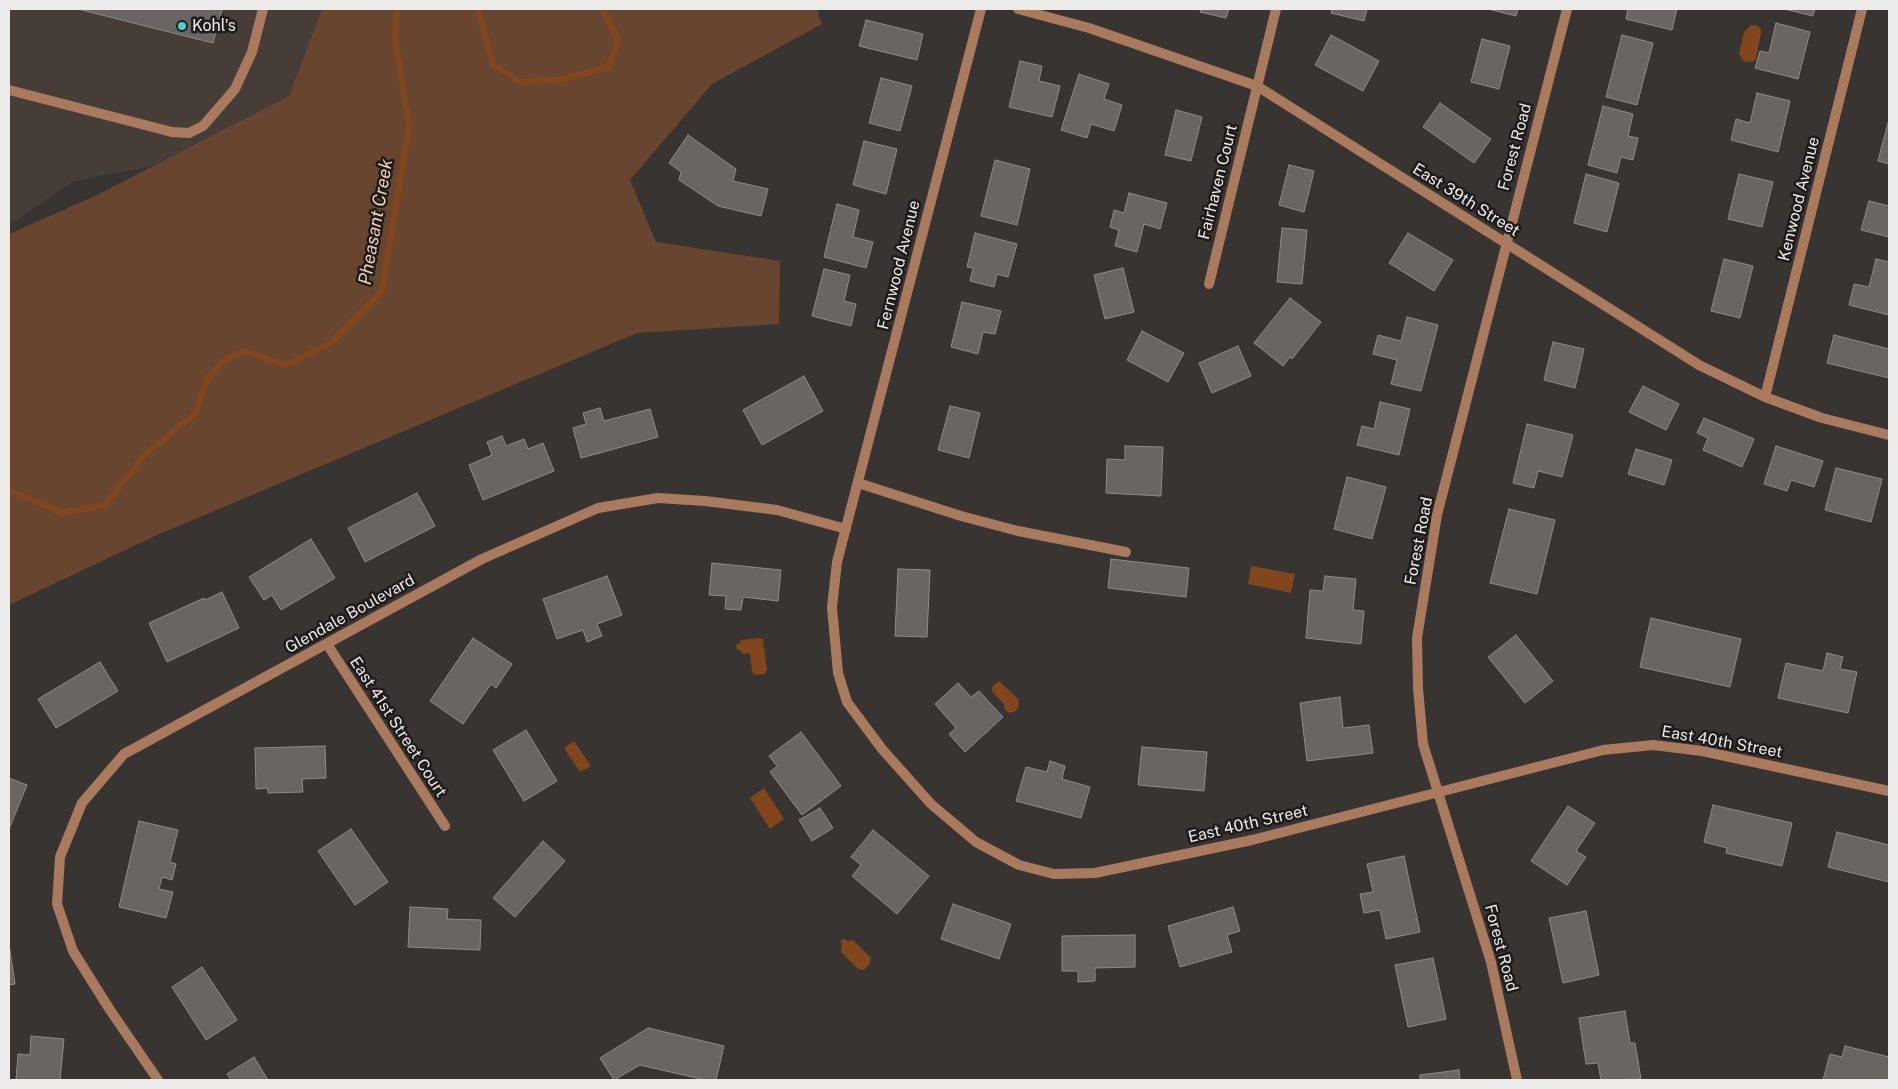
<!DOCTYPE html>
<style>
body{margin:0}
#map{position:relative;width:1898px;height:1089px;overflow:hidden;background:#383431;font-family:"Public Sans",sans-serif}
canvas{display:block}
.frame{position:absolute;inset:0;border:10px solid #edebe9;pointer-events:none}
</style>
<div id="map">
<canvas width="1898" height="1089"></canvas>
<div class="frame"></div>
</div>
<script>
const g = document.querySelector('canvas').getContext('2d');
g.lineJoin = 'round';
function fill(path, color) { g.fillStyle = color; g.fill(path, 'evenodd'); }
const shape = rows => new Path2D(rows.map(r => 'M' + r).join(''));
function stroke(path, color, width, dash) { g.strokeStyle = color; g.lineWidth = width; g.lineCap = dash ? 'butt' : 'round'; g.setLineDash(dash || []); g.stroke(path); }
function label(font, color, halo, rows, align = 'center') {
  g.font = font + ' "Public Sans",sans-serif'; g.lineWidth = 5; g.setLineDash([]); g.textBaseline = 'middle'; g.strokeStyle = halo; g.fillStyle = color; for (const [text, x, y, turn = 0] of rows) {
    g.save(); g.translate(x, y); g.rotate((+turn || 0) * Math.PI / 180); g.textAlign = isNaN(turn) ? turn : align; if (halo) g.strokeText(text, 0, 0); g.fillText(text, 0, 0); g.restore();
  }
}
fill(shape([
 [9,9,406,9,218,153,74,181,9,225]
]), '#463d38');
fill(shape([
 [322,9,817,9,822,24,712,84,630,180,656,242,780,261,779,324,637,333,157,535,9,605,9,234,95,196,289,96]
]), '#68452f');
fill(shape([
 [1751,25,1758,26,1761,29,1761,33,1756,58,1754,61,1747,62,1743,61,1739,54,1744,32],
 [1251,566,1295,574,1291,593,1248,584],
 [760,638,763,640,767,670,765,674,755,675,752,672,750,653,743,654,741,651,737,650,736,644,739,644,741,640],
 [999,681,1018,699,1019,705,1016,711,1009,713,1005,710,1003,703,992,691,992,687],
 [574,741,591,766,580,772,564,748],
 [764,788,784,819,770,829,750,798],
 [844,938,846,941,853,940,871,958,870,963,864,970,858,969,841,952,842,944,840,942]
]), '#82461d');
stroke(shape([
 [478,9,493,65,521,82,563,79,608,67,619,40,602,9],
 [9,490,62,513,105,505,144,455,195,414,207,379,223,361,244,351,286,365,332,342,382,291,409,126,395,38,397,9]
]), '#82461d', 6);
const building = shape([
 [78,9,222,9,213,43,78,9],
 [1201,9,1229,9,1226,18,1200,12,1201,9],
 [1332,9,1367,9,1364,21,1331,13,1332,9],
 [1488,9,1518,9,1516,16,1488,9],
 [1628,9,1677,9,1672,30,1626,19,1628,9],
 [1784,9,1815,9,1813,16,1784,9],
 [866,20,923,34,917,60,859,46,866,20],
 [1776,23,1810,32,1798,79,1755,68,1760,51,1769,53,1776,23],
 [1331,35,1379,61,1363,91,1315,65,1331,35],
 [1622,35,1653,43,1637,105,1606,97,1622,35],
 [1482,39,1510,46,1499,89,1471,82,1482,39],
 [1020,61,1042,66,1039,81,1060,86,1052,117,1009,107,1020,61],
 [1079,74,1109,84,1104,99,1122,105,1114,131,1091,124,1087,138,1061,130,1079,74],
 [881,78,912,86,900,131,869,123,881,78],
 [1757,93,1790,101,1778,152,1731,140,1736,119,1750,123,1757,93],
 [1440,103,1491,139,1474,163,1423,127,1440,103],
 [1603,106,1633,114,1628,136,1638,138,1633,160,1621,157,1617,173,1588,165,1603,106],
 [1176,110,1202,117,1191,161,1165,155,1176,110],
 [1889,119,1889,164,1878,161,1889,119],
 [688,135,736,169,733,181,768,189,761,216,718,206,679,180,681,172,669,163,688,135],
 [864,141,897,149,886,194,853,185,864,141],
 [995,160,1030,169,1017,225,981,216,995,160],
 [1289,165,1314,171,1304,212,1279,205,1289,165],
 [1586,174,1619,183,1607,232,1574,223,1586,174],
 [1739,174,1773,182,1762,227,1728,219,1739,174],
 [1129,193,1167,203,1160,229,1144,224,1137,252,1115,246,1119,230,1110,227,1114,210,1124,213,1129,193],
 [1869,201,1889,206,1889,237,1861,230,1869,201],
 [837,204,859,210,853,237,873,242,866,268,824,257,837,204],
 [1282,228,1307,230,1302,284,1277,282,1282,228],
 [975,233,1017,244,1008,277,997,274,994,287,970,281,973,268,967,267,975,233],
 [1408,233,1453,260,1434,291,1389,263,1408,233],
 [1724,259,1753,266,1740,318,1711,311,1724,259],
 [1876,259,1889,262,1889,315,1849,305,1854,284,1869,287,1876,259],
 [1123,268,1134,312,1105,319,1094,275,1123,268],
 [824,269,850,275,844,301,856,304,851,326,812,316,824,269],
 [1290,298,1321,322,1292,359,1290,357,1283,366,1254,343,1290,298],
 [962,302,1001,311,995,334,983,332,978,354,951,347,962,302],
 [1407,317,1438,325,1421,391,1391,384,1397,360,1373,354,1378,335,1401,341,1407,317],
 [1142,331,1184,353,1168,382,1127,360,1142,331],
 [1834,335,1889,349,1889,378,1827,363,1834,335],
 [1553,342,1584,349,1575,388,1544,380,1553,342],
 [1238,346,1251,376,1212,393,1199,363,1238,346],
 [804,376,823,411,762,445,743,410,804,376],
 [1643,386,1679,404,1666,430,1629,412,1643,386],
 [1380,402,1410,409,1399,455,1357,445,1362,426,1374,429,1380,402],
 [950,406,980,413,969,458,938,450,950,406],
 [600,408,604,421,650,409,658,437,581,458,573,428,586,424,583,413,600,408],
 [1704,418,1754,439,1742,467,1703,450,1708,438,1697,433,1704,418],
 [1527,424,1573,435,1562,477,1538,471,1534,488,1513,483,1527,424],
 [502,436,506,446,524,439,528,449,543,443,554,471,483,500,469,465,492,455,487,442,502,436],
 [1125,446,1163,447,1161,496,1106,493,1107,459,1125,460,1125,446],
 [1776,446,1823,461,1814,487,1791,480,1787,491,1764,484,1776,446],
 [1636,449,1672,460,1664,485,1628,474,1636,449],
 [1836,468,1882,479,1871,522,1825,510,1836,468],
 [1347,477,1386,487,1372,539,1334,529,1347,477],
 [417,493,435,526,365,562,348,528,417,493],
 [1509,509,1555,520,1537,594,1490,583,1509,509],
 [311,539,335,578,281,610,272,595,264,600,249,577,311,539],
 [1111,559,1189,568,1186,597,1108,588,1111,559],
 [712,563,781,570,778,601,743,597,741,610,725,609,726,596,709,595,712,563],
 [898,569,930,570,927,637,895,636,898,569],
 [607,576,622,615,597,624,602,636,587,642,583,630,557,639,543,599,607,576],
 [1325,576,1356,579,1353,610,1364,611,1361,644,1306,638,1310,590,1323,591,1325,576],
 [222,592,239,628,167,662,149,623,204,598,205,600,222,592],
 [1651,618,1741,639,1730,687,1640,667,1651,618],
 [1516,635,1553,681,1525,703,1488,657,1516,635],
 [473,638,512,664,496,688,491,684,463,724,430,701,473,638],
 [1827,653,1843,657,1840,669,1857,672,1848,713,1778,698,1786,663,1823,671,1827,653],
 [100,662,118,691,56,728,38,699,100,662],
 [958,683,971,697,979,691,1003,717,965,752,949,734,956,728,935,704,958,683],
 [1340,697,1343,728,1369,725,1373,753,1307,761,1300,703,1340,697],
 [526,730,557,781,524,801,493,750,526,730],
 [801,732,841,786,802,815,770,772,777,766,769,756,801,732],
 [325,746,326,778,302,779,303,792,268,793,268,788,256,789,255,748,325,746],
 [1142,747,1207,752,1204,791,1138,785,1142,747],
 [1050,761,1065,766,1062,779,1090,787,1081,818,1016,801,1026,767,1047,772,1050,761],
 [9,778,27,785,9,829,9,778],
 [1713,805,1792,823,1782,866,1726,853,1727,848,1704,842,1713,805],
 [1568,806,1595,823,1576,851,1586,857,1567,885,1531,861,1568,806],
 [820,808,833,828,812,841,799,820,820,808],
 [139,821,178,830,170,862,176,864,172,880,162,877,159,889,173,892,166,918,119,907,139,821],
 [351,829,388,882,355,905,318,851,351,829],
 [873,830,929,876,897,914,852,876,861,865,851,857,873,830],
 [1837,832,1889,845,1889,882,1828,867,1837,832],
 [543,841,565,861,515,917,493,898,543,841],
 [1404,856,1420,932,1386,939,1380,910,1364,913,1360,894,1373,892,1367,864,1404,856],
 [953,904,1011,924,999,959,941,939,953,904],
 [410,907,448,909,447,919,481,920,480,950,408,947,410,907],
 [1233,907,1240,931,1227,935,1232,952,1180,967,1168,926,1233,907],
 [1586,911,1599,975,1563,983,1549,918,1586,911],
 [1135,935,1135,967,1095,968,1095,981,1078,982,1078,971,1062,971,1062,936,1135,935],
 [9,944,15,984,9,985,9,944],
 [1433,958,1446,1019,1408,1027,1395,965,1433,958],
 [202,967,237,1020,206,1040,172,987,202,967],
 [1625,1011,1630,1043,1635,1043,1641,1079,1601,1080,1598,1063,1586,1064,1579,1018,1625,1011],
 [648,1028,724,1046,716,1080,705,1080,640,1065,614,1080,600,1058,648,1028],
 [31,1036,64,1039,60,1080,16,1080,18,1054,30,1055,31,1036],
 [1845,1046,1889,1057,1889,1080,1823,1080,1830,1054,1842,1057,1845,1046],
 [254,1057,268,1080,231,1080,227,1074,254,1057],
 [1459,1070,1460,1080,1420,1080,1420,1075,1459,1070]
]);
fill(building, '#696562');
stroke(building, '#908b88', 1);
stroke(shape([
 [9,90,172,132,189,133,203,126,235,89,252,52,263,9],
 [858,483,961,516,1018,531,1126,552]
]), '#a97a5e', 10);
stroke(shape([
 [981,9,837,562,832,607,838,673,847,702,882,749,931,804,976,842,1019,865,1054,874,1095,873,1252,840,1603,750,1653,745,1702,751,1889,791],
 [1018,9,1089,28,1257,86,1699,365,1765,397,1822,418,1889,435],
 [1209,284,1276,9],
 [1765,397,1862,9],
 [327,644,445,826],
 [158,1080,110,1010,73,951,57,904,60,857,82,803,124,754,482,559,598,508,658,498,705,501,777,510,846,529],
 [1517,1080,1491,962,1423,744,1418,688,1417,638,1437,515,1567,9]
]), '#a97a5e', 10);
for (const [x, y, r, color] of [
 [182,26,5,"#51ccd5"]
]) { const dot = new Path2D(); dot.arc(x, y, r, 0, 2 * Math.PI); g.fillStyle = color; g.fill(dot); stroke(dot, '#1e1c1b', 2); }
label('16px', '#edebe9', '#1e1c1b', [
 ["Kohl's",192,26]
], 'left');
label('16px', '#edebe9', '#1e1c1b', [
 ["Forest Road",1515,147,-75],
 ["Fairhaven Court",1218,182,-76],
 ["Kenwood Avenue",1799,199,-76],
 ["East 39th Street",1466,200,32],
 ["Fernwood Avenue",899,265,-76],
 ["Forest Road",1419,541,-79],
 ["Glendale Boulevard",350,614,-29],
 ["East 41st Street Court",398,727,57],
 ["East 40th Street",1722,742,10],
 ["East 40th Street",1248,824,-13],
 ["Forest Road",1501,948,75]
]);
label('italic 18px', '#f5d0ba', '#1e1c1b', [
 ["Pheasant Creek",376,222,-80]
]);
</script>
